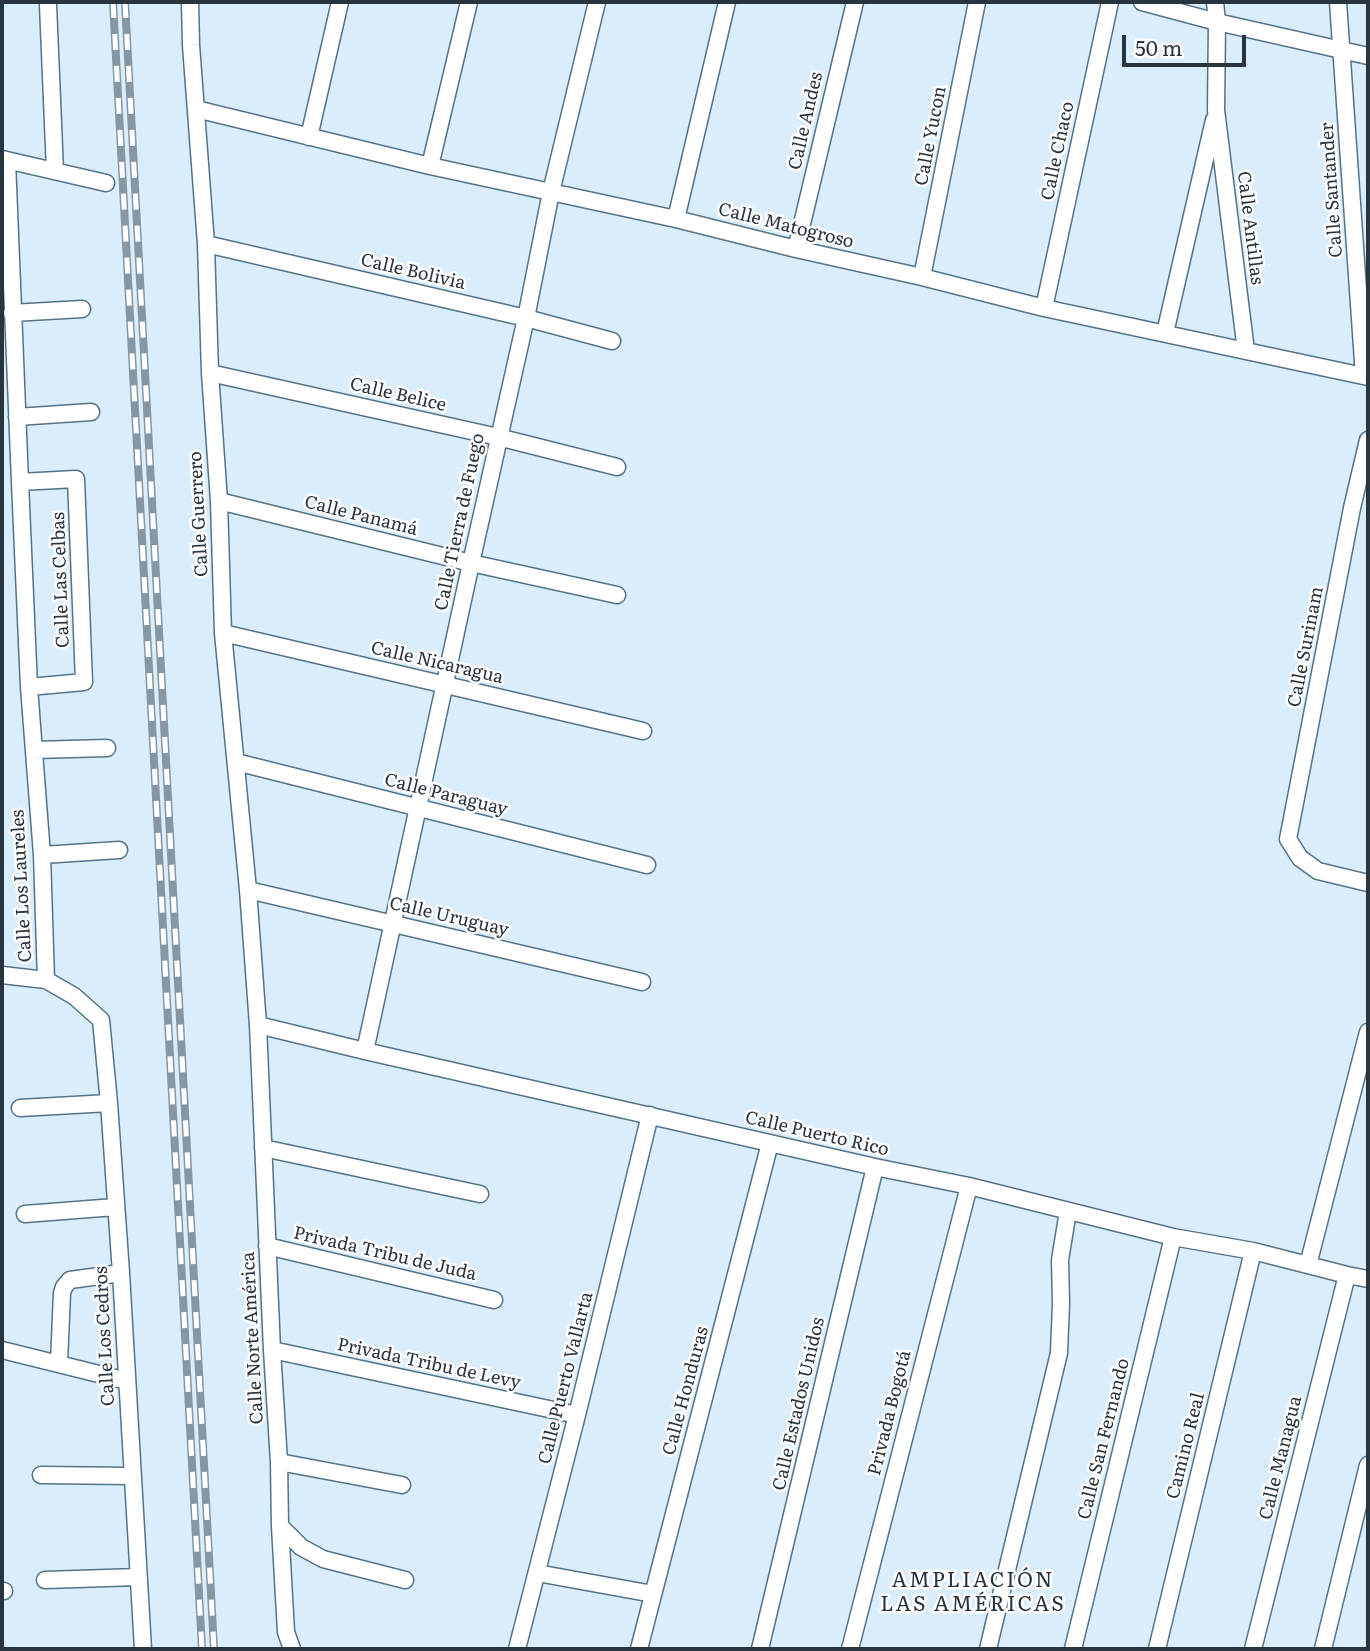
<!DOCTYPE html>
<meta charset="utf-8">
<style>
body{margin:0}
#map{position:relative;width:1370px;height:1651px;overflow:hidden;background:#daedfc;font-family:Literata,serif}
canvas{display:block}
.frame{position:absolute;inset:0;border:4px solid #28353e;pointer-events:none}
.scale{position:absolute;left:1122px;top:35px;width:124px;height:32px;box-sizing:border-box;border:4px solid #28353e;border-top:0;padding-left:9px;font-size:21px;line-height:24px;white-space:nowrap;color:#28353e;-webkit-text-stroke:5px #fff;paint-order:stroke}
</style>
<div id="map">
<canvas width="1370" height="1651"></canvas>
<div class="frame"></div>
<div class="scale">50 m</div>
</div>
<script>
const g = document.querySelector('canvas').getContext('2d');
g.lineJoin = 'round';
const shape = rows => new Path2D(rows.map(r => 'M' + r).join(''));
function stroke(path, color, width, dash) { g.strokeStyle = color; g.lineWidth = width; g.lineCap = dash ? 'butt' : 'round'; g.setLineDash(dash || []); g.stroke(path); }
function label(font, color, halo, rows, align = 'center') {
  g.font = font + ' Literata,serif'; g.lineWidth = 5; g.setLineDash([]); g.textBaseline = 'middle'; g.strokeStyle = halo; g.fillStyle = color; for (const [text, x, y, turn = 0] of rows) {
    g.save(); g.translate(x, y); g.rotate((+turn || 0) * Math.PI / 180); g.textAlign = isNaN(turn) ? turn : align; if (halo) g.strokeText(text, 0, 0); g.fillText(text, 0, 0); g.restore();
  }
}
const minor = shape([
 [190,2,191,45,206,244,210,373,219,501,223,633,248,890,258,1025,272,1350,279,1462,280,1526,286,1632,292,1649],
 [1142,2,1217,22,1368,56],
 [1215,2,1217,22,1216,110,1246,351],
 [1338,2,1364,376],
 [48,5,55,171],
 [196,109,430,166,676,219,796,249,922,277,1044,308,1368,377],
 [309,137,340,2],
 [2,159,106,183],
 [7,161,20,482,29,687,42,855,46,980],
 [430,166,469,2],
 [676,219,727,2],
 [206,244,526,318,612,341],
 [796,249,855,2],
 [922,277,977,2],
 [1044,308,1110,2],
 [12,313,82,309],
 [1165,333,1214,120],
 [210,373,498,437,617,467],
 [17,417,91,412],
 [1368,440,1352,508,1288,839,1300,858,1318,871,1368,883],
 [20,482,76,479,84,682,29,687],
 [219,501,471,563,617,595],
 [223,633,643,731],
 [34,750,107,748],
 [236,762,647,865],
 [42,855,119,850],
 [248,890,642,982],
 [2,975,46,980,74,996,101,1020,109,1103,121,1273,143,1649],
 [258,1025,365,1051,875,1167,969,1186,1173,1237,1253,1251,1347,1275,1368,1279],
 [365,1051,471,563,526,318,551,192,597,2],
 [20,1108,109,1103],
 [263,1148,480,1194],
 [25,1214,115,1207],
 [267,1246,494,1300],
 [1308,1265,1368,1032],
 [2,1350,127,1381],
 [272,1350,577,1415],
 [59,1363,62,1293,64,1287,70,1280,121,1273],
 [279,1462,402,1485],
 [41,1475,132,1476],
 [280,1526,301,1547,323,1559,405,1580],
 [537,1573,653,1594],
 [45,1580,138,1577],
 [2,1591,4,1591],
 [517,1649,577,1415,650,1115],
 [639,1649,770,1143],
 [760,1649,875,1167],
 [850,1649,969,1186],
 [988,1649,1059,1353,1061,1303,1060,1260,1068,1211],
 [1073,1649,1173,1237],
 [1157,1649,1253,1251],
 [1253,1649,1347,1275],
 [1323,1649,1368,1465]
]);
stroke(minor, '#557388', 19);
stroke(minor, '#fff', 16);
const rail = shape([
 [113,2,202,1649],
 [125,2,214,1649]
]);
stroke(rail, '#8696a2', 8);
stroke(rail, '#fff', 5, [16]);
label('18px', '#28353e', '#fff', [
 ["Calle Andes",806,121,-77],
 ["Calle Yucon",931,136,-79],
 ["Calle Chaco",1058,151,-78],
 ["Calle Santander",1332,190,-94],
 ["Calle Matogroso",786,226,14],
 ["Calle Antillas",1250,228,83],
 ["Calle Bolivia",413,272,13],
 ["Calle Belice",398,395,13],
 ["Calle Guerrero",199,514,-93],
 ["Calle Panamá",361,516,14],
 ["Calle Tierra de Fuego",460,522,-78],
 ["Calle Las Celbas",61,580,-92],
 ["Calle Surinam",1306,647,-79],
 ["Calle Nicaragua",437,663,13],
 ["Calle Paraguay",446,795,14],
 ["Calle Los Laureles",22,886,-93],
 ["Calle Uruguay",449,917,13],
 ["Calle Puerto Rico",817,1134,13],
 ["Privada Tribu de Juda",385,1254,13],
 ["Calle Los Cedros",105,1336,-93],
 ["Calle Norte América",253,1338,-93],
 ["Privada Tribu de Levy",429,1364,12],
 ["Calle Puerto Vallarta",566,1378,-76],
 ["Calle Honduras",686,1391,-75],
 ["Calle Estados Unidos",799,1404,-77],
 ["Privada Bogotá",890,1413,-76],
 ["Calle San Fernando",1104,1439,-76],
 ["Camino Real",1186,1446,-76],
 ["Calle Managua",1281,1458,-76]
]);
g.letterSpacing = '2px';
label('21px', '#28353e', '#fff', [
 ["AMPLIACIÓN",973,1581],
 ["LAS AMÉRICAS",973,1605]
]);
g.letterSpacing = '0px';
</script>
